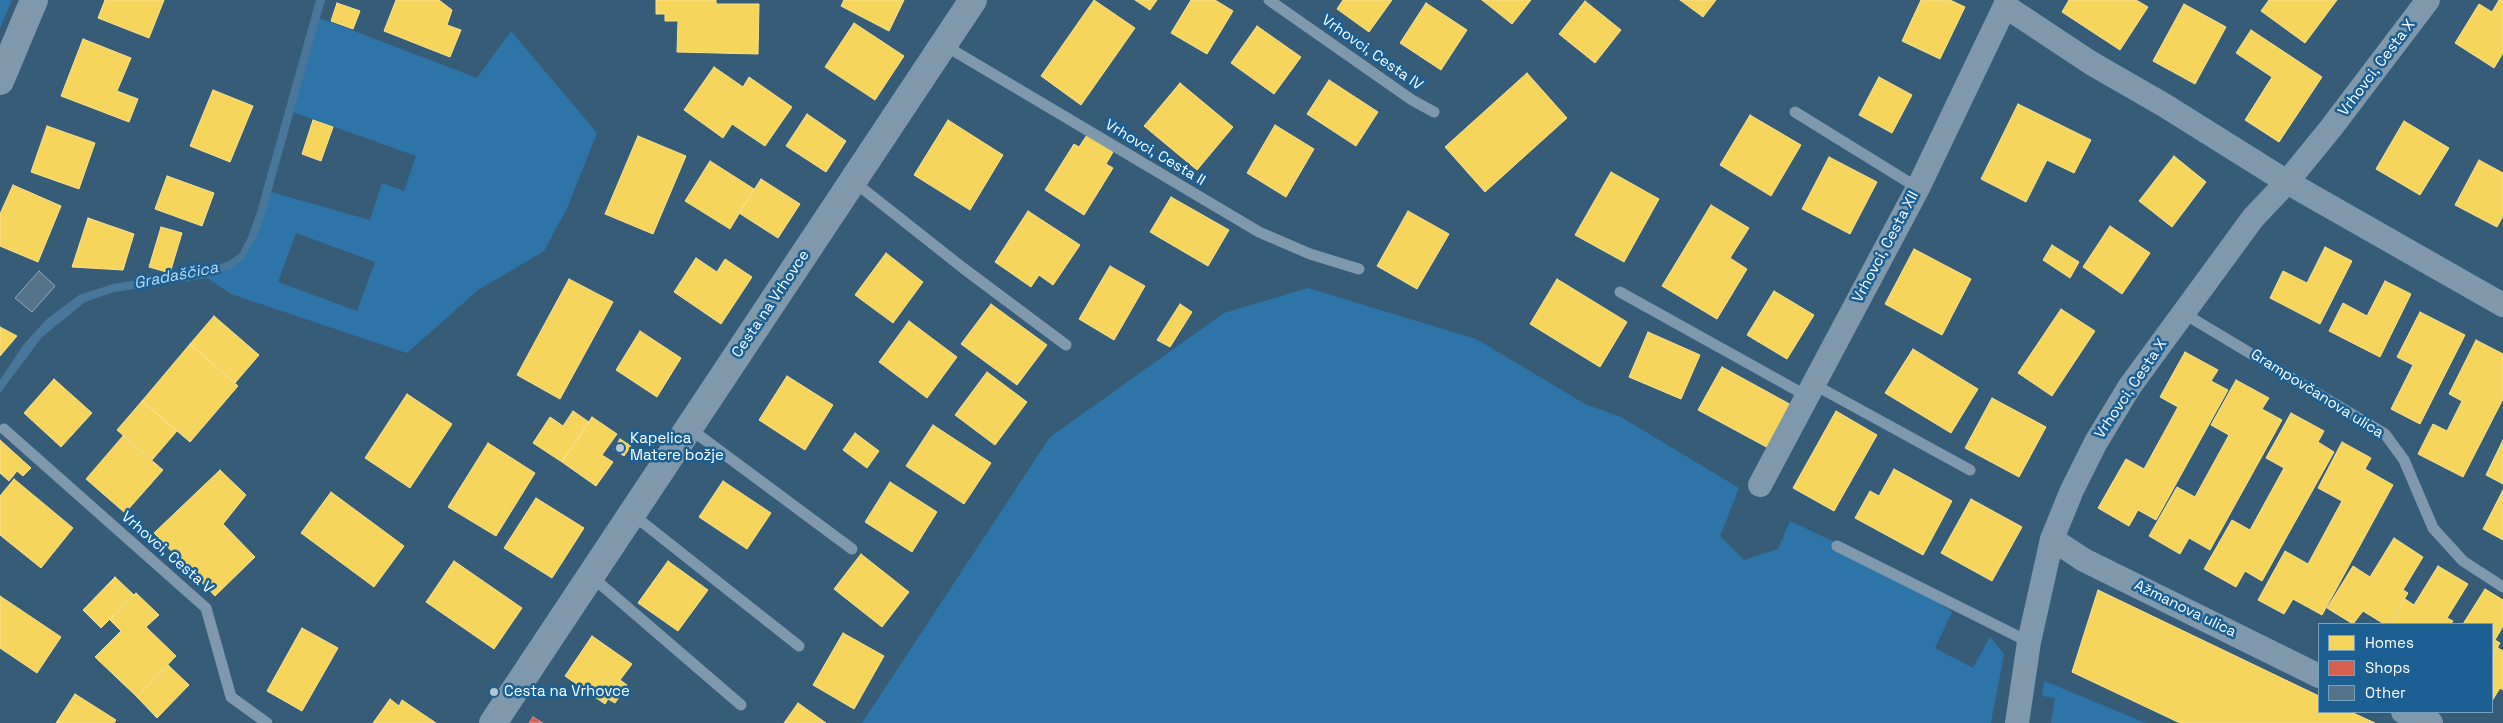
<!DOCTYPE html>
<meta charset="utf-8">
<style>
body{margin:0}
#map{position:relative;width:2503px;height:723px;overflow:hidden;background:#375c78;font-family:"Space Grotesk",sans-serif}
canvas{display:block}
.legend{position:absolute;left:2318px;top:623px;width:175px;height:90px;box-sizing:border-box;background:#1c6093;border:1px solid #77a0be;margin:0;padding:6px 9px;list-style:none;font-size:15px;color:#fff}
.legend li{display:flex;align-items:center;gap:10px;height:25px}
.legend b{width:25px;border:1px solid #77a0be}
</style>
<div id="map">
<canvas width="2503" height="723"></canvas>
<ul class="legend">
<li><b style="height:14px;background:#f6d55c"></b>Homes</li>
<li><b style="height:14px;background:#d6604d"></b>Shops</li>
<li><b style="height:14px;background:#557389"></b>Other</li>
</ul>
</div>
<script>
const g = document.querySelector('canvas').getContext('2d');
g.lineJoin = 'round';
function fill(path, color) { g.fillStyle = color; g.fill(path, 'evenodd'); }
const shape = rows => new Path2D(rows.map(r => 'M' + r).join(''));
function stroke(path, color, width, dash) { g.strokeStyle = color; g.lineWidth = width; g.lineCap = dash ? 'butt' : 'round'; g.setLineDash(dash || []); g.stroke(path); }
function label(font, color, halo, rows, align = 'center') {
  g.font = font + ' "Space Grotesk",sans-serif'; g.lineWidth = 5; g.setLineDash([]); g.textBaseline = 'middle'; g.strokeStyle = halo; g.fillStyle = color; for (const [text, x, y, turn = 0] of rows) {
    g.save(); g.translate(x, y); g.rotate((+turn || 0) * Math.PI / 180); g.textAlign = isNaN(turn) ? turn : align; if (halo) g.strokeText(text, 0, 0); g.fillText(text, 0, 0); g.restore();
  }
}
fill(shape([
 [0,0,12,0,0,28],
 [320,18,477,78,511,31,597,133,567,208,544,251,478,290,407,353,231,294,207,278,226,271,250,249,271,192,370,220,382,183,404,191,416,156,293,112],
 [296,233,375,262,357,311,278,282],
 [1308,288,1476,339,1585,404,1621,417,1739,488,1720,536,1744,560,1778,549,1790,521,1883,565,1952,612,1935,648,1973,668,1990,637,2004,654,1991,723,862,723,1050,437,1224,313],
 [2044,681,2146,723,2051,723,2055,698,2042,696]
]), '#2d75a8');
fill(shape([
 [316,0,325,0,265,214,256,238,244,258,233,268,207,278,114,292,85,302,42,337,0,393,0,380,24,344,47,319,79,295,113,284,203,270,229,261,240,253,249,235,257,212]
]), '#49779b');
const homes = shape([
 [105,0,164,0,149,38,98,18,105,0],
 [396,0,439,0,452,10,447,25,461,30,450,57,384,31,396,0],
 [656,0,716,0,716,4,759,4,758,54,677,52,678,21,665,21,665,14,656,14,656,0],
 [844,0,904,0,889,31,841,6,844,0],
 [1094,0,1135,28,1081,105,1041,76,1094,0],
 [1135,0,1157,0,1150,10,1135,0],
 [1191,0,1215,0,1233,11,1207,54,1171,33,1191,0],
 [1343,0,1392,0,1369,32,1337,9,1343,0],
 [1482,0,1531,0,1512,24,1482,0],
 [1680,0,1716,0,1703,17,1680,0],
 [1921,0,1950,0,1965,7,1940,59,1902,41,1921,0],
 [2069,0,2136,0,2148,7,2120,50,2062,12,2069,0],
 [2269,0,2337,0,2305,43,2261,11,2269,0],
 [2499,0,2503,0,2503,53,2494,68,2455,43,2479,4,2492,12,2499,0],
 [1585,1,1621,30,1595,63,1559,34,1585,1],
 [337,3,360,11,353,29,331,21,337,3],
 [1426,3,1467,30,1441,70,1400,43,1426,3],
 [2184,4,2226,27,2195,84,2153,61,2184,4],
 [854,23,904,56,875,100,825,67,854,23],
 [1257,26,1301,57,1274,94,1231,63,1257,26],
 [2251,30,2322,77,2279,142,2245,120,2272,77,2236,53,2251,30],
 [83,39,131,58,117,91,138,99,129,122,61,96,83,39],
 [714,67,743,87,749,77,792,107,765,146,732,124,723,138,684,110,714,67],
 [1527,73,1567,118,1485,192,1445,147,1527,73],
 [1879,77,1912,95,1892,133,1859,115,1879,77],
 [1329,80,1378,112,1356,146,1307,114,1329,80],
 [1180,83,1233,127,1197,170,1144,126,1180,83],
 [213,90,253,106,230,162,190,146,213,90],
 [2018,104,2091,140,2074,173,2047,160,2026,202,1981,179,2018,104],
 [807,114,846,141,826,172,786,146,807,114],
 [1750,115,1801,145,1771,196,1720,165,1750,115],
 [313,120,333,127,321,161,302,154,313,120],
 [948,120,1003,155,970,210,914,175,948,120],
 [2404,121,2449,148,2420,195,2376,169,2404,121],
 [1275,125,1314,149,1286,197,1247,173,1275,125],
 [47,126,95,143,79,189,31,172,47,126],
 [1087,135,1113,152,1106,164,1113,168,1084,215,1045,190,1074,144,1079,147,1087,135],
 [638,136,686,156,653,234,605,214,638,136],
 [2174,156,2206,182,2172,227,2139,201,2174,156],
 [1829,157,1877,182,1850,234,1802,209,1829,157],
 [2479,160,2503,173,2503,216,2497,227,2455,205,2479,160],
 [710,161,754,189,730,229,685,201,710,161],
 [1611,172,1659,199,1624,262,1575,235,1611,172],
 [167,176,214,193,202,226,155,209,167,176],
 [761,179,800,204,778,238,739,213,761,179],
 [13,185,61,206,38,262,0,246,0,214,13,185],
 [1171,197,1229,230,1208,266,1150,232,1171,197],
 [1711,205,1749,228,1730,258,1747,269,1717,319,1662,286,1711,205],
 [1028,211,1080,245,1053,285,1039,275,1031,287,995,262,1028,211],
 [1408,211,1449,234,1417,289,1377,266,1408,211],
 [88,218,134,234,123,270,72,267,88,218],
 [2110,226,2150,253,2122,294,2083,267,2110,226],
 [161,227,182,233,170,273,149,267,161,227],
 [2052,245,2079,262,2070,278,2043,260,2052,245],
 [2325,247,2352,261,2320,324,2270,298,2283,271,2307,283,2325,247],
 [1914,249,1971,279,1942,335,1885,304,1914,249],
 [886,253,923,282,893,323,855,295,886,253],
 [696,258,717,272,725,259,752,277,721,324,674,292,696,258],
 [1110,266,1145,286,1114,340,1079,319,1110,266],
 [569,279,613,302,560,399,517,375,569,279],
 [1557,279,1627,322,1600,367,1530,324,1557,279],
 [2385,281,2411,294,2380,357,2329,331,2343,303,2367,316,2385,281],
 [1774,291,1814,315,1787,359,1747,335,1774,291],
 [991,304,1047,345,1017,385,961,344,991,304],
 [1180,304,1192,312,1170,347,1157,340,1180,304],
 [2061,309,2095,331,2052,396,2018,373,2061,309],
 [2420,312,2465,335,2420,424,2391,409,2413,365,2397,357,2420,312],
 [214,316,259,355,235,383,190,344,214,316],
 [909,321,957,357,927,398,879,362,909,321],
 [0,327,17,336,0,356,0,327],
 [640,331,681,358,657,397,616,370,640,331],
 [1648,332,1700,355,1681,399,1629,377,1648,332],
 [2476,340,2503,354,2503,399,2463,477,2418,454,2433,424,2447,431,2462,401,2449,394,2476,340],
 [190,344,238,386,190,442,142,401,190,344],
 [1913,349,1978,389,1951,433,1885,393,1913,349],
 [2185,352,2218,370,2211,381,2228,390,2156,520,2138,510,2129,526,2098,508,2126,459,2144,469,2178,407,2160,397,2185,352],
 [1722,367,1795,407,1772,450,1698,410,1722,367],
 [987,372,1027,402,995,445,955,415,987,372],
 [787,376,833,405,805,450,759,420,787,376],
 [54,379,92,413,61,447,24,413,54,379],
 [2236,380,2269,398,2262,409,2282,420,2210,550,2189,538,2180,554,2149,536,2177,487,2195,497,2229,435,2211,425,2236,380],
 [407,394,452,424,410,488,365,458,407,394],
 [1992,398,2046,427,2019,477,1965,448,1992,398],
 [142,401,177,431,152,460,117,430,142,401],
 [573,411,589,422,562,462,533,443,550,417,563,426,573,411],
 [1836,411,1877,435,1834,511,1793,488,1836,411],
 [2291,413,2324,431,2318,442,2334,452,2262,581,2245,571,2236,587,2204,569,2232,520,2250,530,2284,468,2266,458,2291,413],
 [592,417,617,434,602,455,613,462,596,486,562,462,592,417],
 [933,425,991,463,964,504,906,466,933,425],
 [855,433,879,451,867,468,843,450,855,433],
 [123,436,163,470,125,513,86,479,123,436],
 [620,439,631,446,624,456,614,449,620,439],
 [0,440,31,468,23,476,17,471,9,481,0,473,0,440],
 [2503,440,2503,484,2486,475,2503,440],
 [2342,442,2371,458,2365,469,2393,485,2322,615,2293,599,2284,614,2258,600,2285,551,2308,564,2342,501,2318,488,2342,442],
 [488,443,535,473,496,536,448,507,488,443],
 [1894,469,1952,501,1923,555,1855,518,1870,491,1879,496,1894,469],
 [220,470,246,495,223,524,255,557,215,596,154,533,220,470],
 [14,479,73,528,41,568,0,535,0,496,14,479],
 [723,481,771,513,747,549,699,517,723,481],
 [890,482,937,512,912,552,865,522,890,482],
 [2503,490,2503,540,2483,529,2503,490],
 [331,492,404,546,374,587,301,533,331,492],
 [536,498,584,528,552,578,504,548,536,498],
 [1971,499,2022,527,1992,581,1941,553,1971,499],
 [2394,538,2423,557,2403,590,2408,593,2389,624,2384,624,2363,611,2353,624,2327,608,2353,566,2370,577,2394,538],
 [861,554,909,592,882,627,834,589,861,554],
 [454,561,522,608,494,649,426,602,454,561],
 [668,561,708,590,678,631,638,603,668,561],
 [2438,566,2468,584,2447,618,2453,621,2451,624,2390,624,2405,599,2414,605,2438,566],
 [115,577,134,595,101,628,83,610,115,577],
 [2485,589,2503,600,2503,626,2495,640,2500,643,2492,657,2492,624,2463,624,2485,589],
 [2098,590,2319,696,2319,712,2351,712,2375,723,2180,723,2072,672,2098,590],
 [136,593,159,615,146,627,176,656,137,697,95,657,121,631,110,620,136,593],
 [0,596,61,637,37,673,0,648,0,596],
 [302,628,338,648,302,711,267,691,302,628],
 [843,633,884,656,854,709,813,685,843,633],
 [592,636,632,664,620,680,627,685,615,703,608,699,605,704,565,676,592,636],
 [2498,648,2503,651,2503,690,2500,688,2492,701,2492,659,2498,648],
 [168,665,189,685,157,718,137,697,168,665],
 [75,694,116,720,114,723,56,723,75,694],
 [390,699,399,706,402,700,436,723,373,723,390,699],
 [798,703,826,723,784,723,798,703]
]);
fill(homes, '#f6d55c');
stroke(homes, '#f9e28d', 1);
const shops = shape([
 [533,717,543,723,529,723,533,717]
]);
fill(shops, '#d6604d');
stroke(shops, '#e29082', 1);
const building = shape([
 [39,271,55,286,32,312,15,298,39,271]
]);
fill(building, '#557389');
stroke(building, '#94a9b8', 1);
stroke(shape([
 [1269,0,1412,100,1434,112],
 [944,45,1259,232,1310,254,1359,269],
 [1795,112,1918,188],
 [853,181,963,268,1066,345],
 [1620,292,1807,396],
 [2183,313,2385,434,2404,460,2433,528,2463,561,2503,587],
 [1813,384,1970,470],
 [689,428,852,549],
 [4,429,206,608,231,697,267,723],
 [632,514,799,646],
 [1837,546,2029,642],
 [591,576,741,705]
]), '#7f98ab', 11);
stroke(shape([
 [1760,485,1918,188,2005,6,2091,63,2164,105,2287,182,2503,305],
 [2052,539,2084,560,2319,676],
 [2403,712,2431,723],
 [2017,723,2029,642,2052,539,2072,490,2096,442,2130,386,2253,218,2287,182,2331,128,2428,0]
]), '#7f98ab', 24);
stroke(shape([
 [0,81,34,0],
 [493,723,973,0]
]), '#7f98ab', 28);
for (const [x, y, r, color] of [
 [620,448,5,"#b9c6d0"],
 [494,692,5,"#b9c6d0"]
]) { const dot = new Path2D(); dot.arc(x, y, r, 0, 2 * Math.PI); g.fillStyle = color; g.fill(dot); stroke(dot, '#1c6093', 2); }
label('15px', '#fff', '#1c6093', [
 ["Vrhovci, Cesta IV",1372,53,35],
 ["Vrhovci, Cesta X",2377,68,-53],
 ["Vrhovci, Cesta II",1155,153,31],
 ["Vrhovci, Cesta XII",1886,247,-62],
 ["Cesta na Vrhovce",771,304,-56],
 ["Vrhovci, Cesta X",2131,389,-56],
 ["Grampovčanova ulica",2317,394,32],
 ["Vrhovci, Cesta V",167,553,41],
 ["Ažmanova ulica",2185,609,26]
]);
label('15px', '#fff', '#1c6093', [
 ["Kapelica",630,439],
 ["Matere božje",630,456],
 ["Cesta na Vrhovce",504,692]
], 'left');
label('italic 16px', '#b9ddf6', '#1c6093', [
 ["Gradaščica",176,276,-11]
]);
</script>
